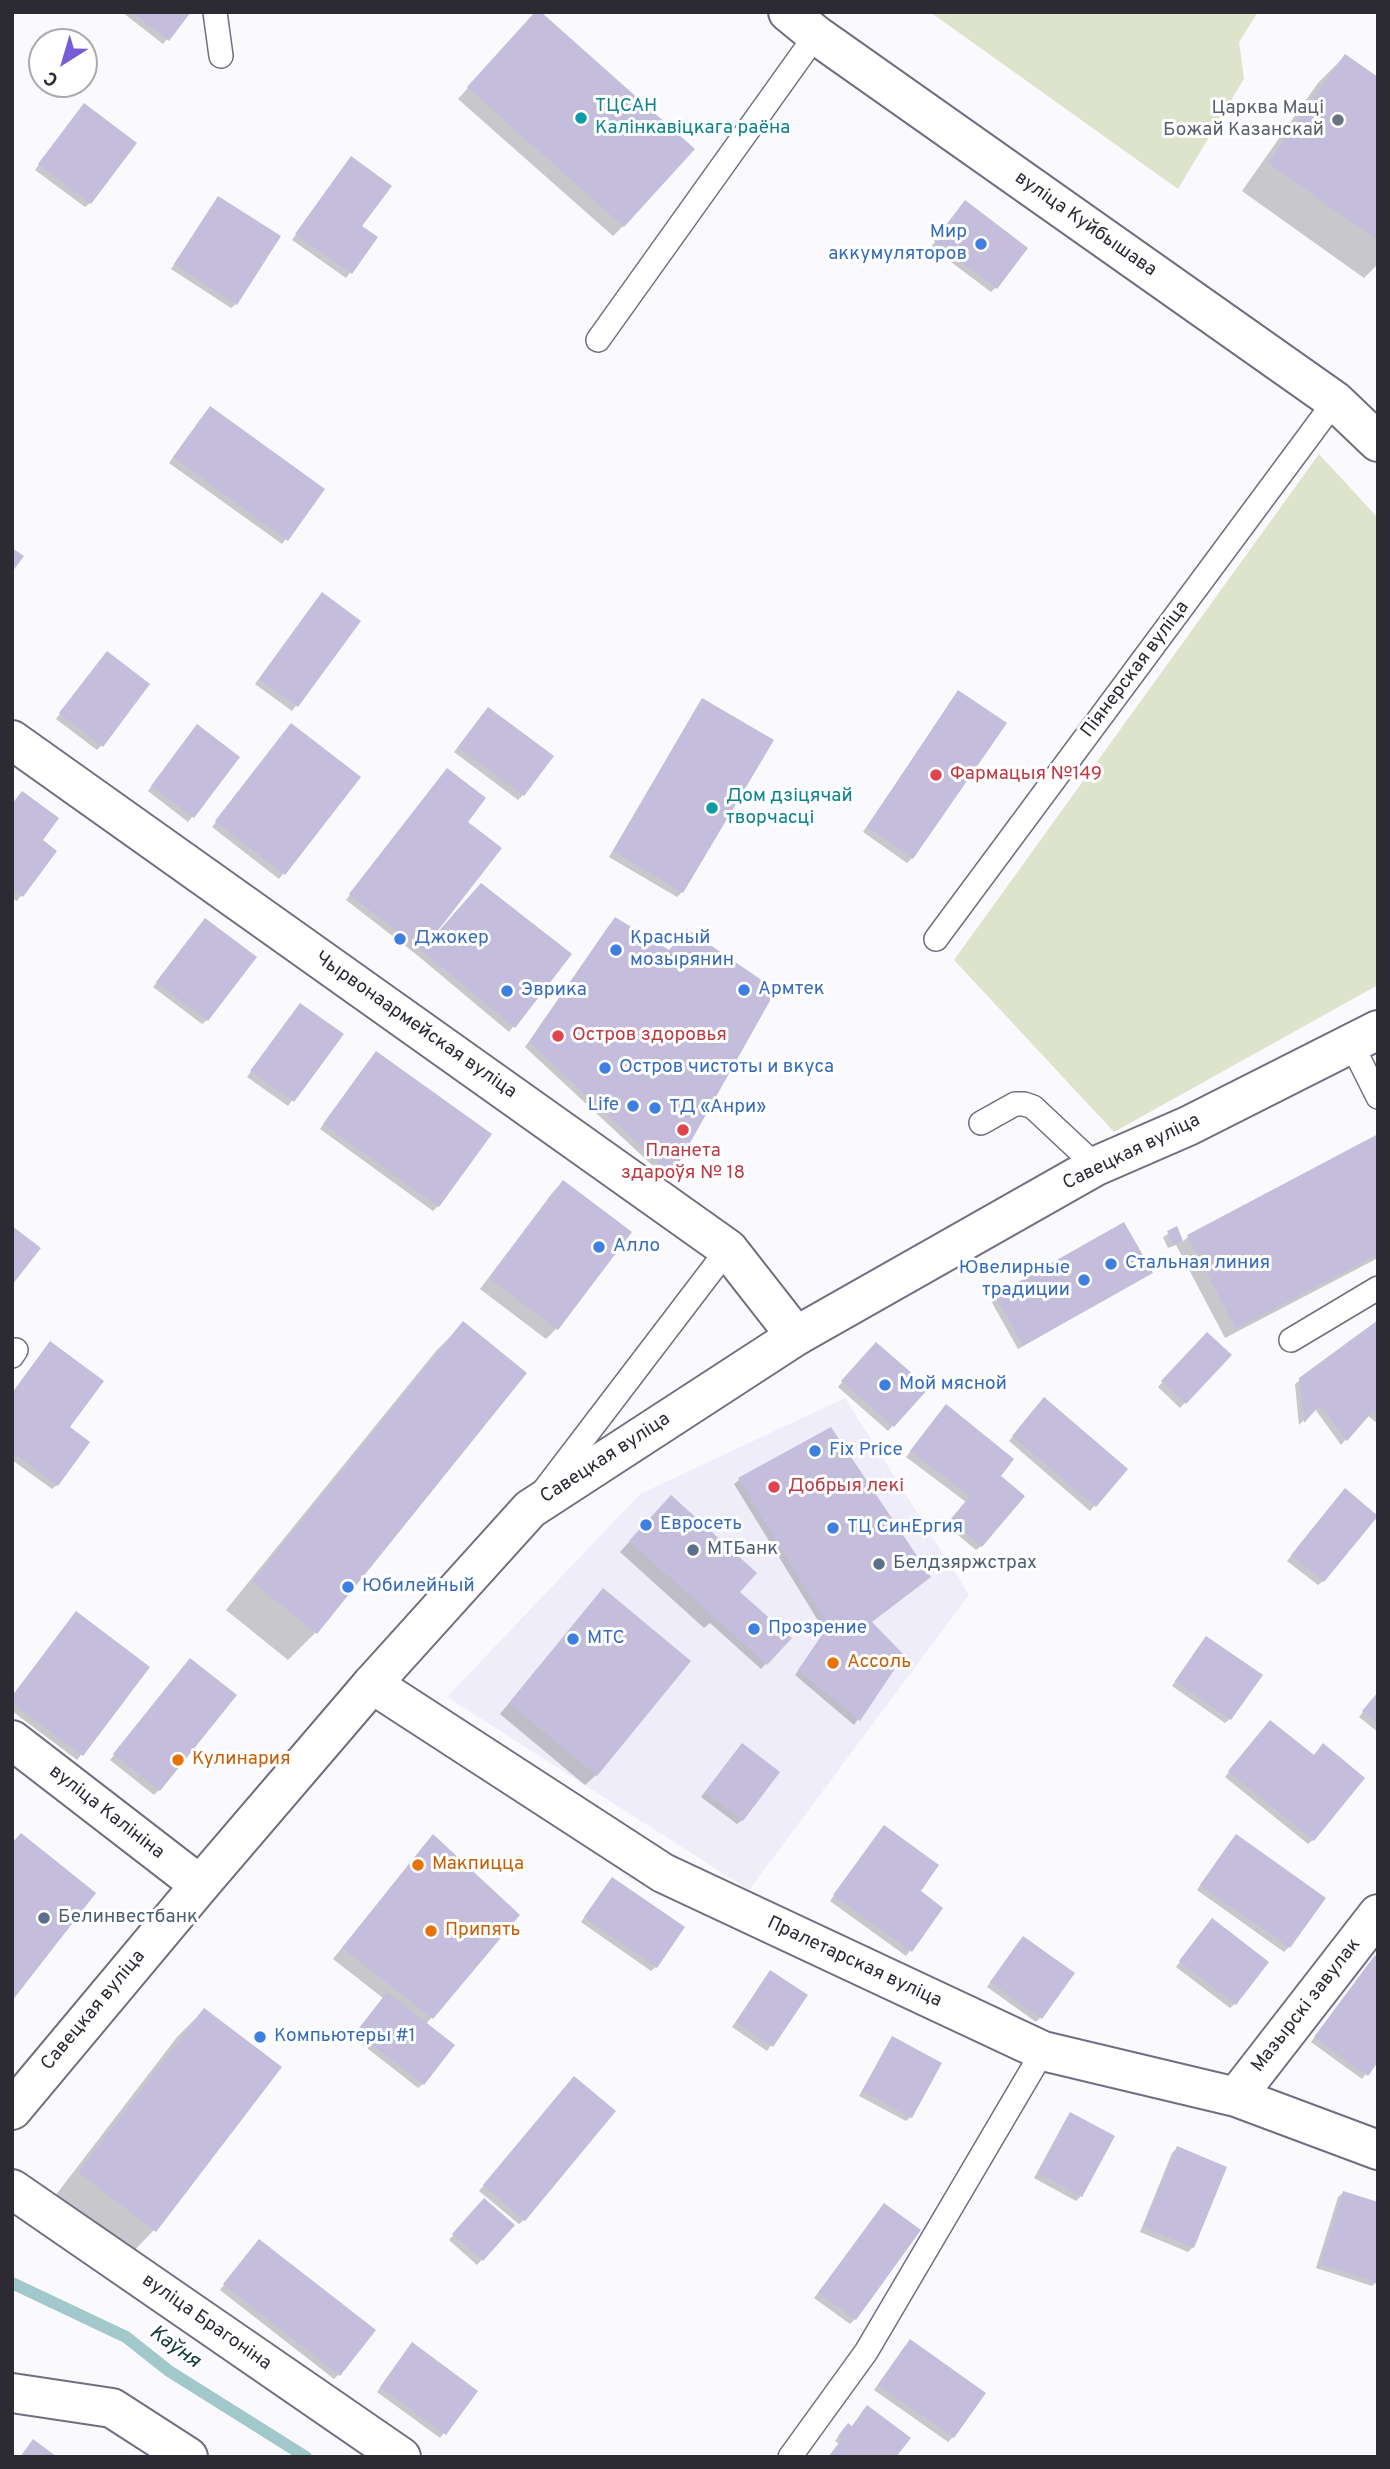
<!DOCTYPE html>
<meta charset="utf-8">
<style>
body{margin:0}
#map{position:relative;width:1390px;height:2469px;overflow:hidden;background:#faf9fe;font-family:Overpass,sans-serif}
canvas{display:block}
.frame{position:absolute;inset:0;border:14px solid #2c2a33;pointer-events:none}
.north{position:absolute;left:28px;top:28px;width:70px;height:70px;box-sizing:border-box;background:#fff;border:2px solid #abaaad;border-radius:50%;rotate:217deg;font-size:19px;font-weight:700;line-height:28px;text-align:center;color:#2c2a33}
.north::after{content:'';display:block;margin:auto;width:24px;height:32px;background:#775dd7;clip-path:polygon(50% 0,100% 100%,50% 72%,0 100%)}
</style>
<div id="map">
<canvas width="1390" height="2469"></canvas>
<div class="frame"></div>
<div class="north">С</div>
</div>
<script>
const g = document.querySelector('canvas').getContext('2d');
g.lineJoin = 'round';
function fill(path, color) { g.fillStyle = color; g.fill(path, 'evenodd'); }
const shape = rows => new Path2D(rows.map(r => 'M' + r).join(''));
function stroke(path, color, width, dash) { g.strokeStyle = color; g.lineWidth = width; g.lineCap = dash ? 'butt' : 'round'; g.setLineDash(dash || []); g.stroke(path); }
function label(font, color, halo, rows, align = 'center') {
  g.font = font + ' Overpass,sans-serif'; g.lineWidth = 6; g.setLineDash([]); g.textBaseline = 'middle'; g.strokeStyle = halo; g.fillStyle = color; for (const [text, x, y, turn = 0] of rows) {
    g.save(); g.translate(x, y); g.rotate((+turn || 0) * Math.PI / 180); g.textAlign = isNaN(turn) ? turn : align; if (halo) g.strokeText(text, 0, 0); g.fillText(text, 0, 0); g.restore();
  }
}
fill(shape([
 [845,1398,969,1595,749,1890,447,1697,640,1494]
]), '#efedf9');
fill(shape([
 [930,12,1258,12,1239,42,1244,79,1178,189],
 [1319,454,1378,518,1378,985,1114,1132,954,960]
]), '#dee4cc');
fill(shape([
 [122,12,189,12,163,44],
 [527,22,623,226,613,236,458,99],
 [1345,56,1378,79,1378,264,1364,278,1242,191,1318,83],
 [79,110,90,203,85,207,35,170],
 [347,163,360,226,376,238,346,278,292,240],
 [218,198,236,304,231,308,171,269],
 [961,207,996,287,991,292,931,247],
 [205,413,286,539,282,544,169,463],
 [317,599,358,621,292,711,255,684],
 [102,658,101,746,97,750,56,719],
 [954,697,912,858,907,863,863,832],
 [698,705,682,892,677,897,609,857],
 [483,714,523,795,518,800,454,752],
 [287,730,359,778,279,879,212,827],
 [193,731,238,757,188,822,148,791],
 [443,775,465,823,432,935,569,955,509,1032,417,955,346,900],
 [12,805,41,840,55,851,17,901,12,898],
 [610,924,669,952,774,991,666,1178,525,1047],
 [201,925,207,1020,202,1024,153,987],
 [296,1010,341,1034,288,1106,247,1077],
 [371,1058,438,1206,433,1211,320,1129],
 [1378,1136,1378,1258,1225,1338,1176,1245,1168,1248,1163,1237,1176,1229,1182,1242,1188,1237],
 [563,1182,629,1232,556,1329,546,1339,480,1289,553,1192],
 [1151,1273,1018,1349,991,1301,996,1296],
 [1378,1323,1378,1424,1367,1415,1341,1445,1315,1409,1299,1425,1295,1384],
 [463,1324,524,1373,315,1633,288,1660,226,1610,436,1351],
 [1207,1335,1229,1355,1180,1408,1158,1387],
 [871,1349,926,1388,888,1431,838,1387],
 [12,1394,68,1428,57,1485,52,1489,12,1460],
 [1039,1404,1125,1469,1090,1511,1009,1441],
 [942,1411,998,1476,981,1546,976,1550,946,1525,966,1502,906,1457],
 [739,1480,902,1655,854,1725,795,1675,825,1632,734,1484],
 [1340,1495,1323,1581,1318,1585,1287,1561],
 [660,1508,738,1592,789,1638,761,1669,710,1623,704,1628,620,1552],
 [593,1601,596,1775,585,1785,500,1714],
 [1202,1642,1230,1719,1225,1723,1172,1686],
 [186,1665,159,1790,154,1795,110,1760],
 [148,1668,77,1760,12,1711,12,1697],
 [1378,1693,1378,1732,1359,1717],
 [1266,1727,1313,1840,1308,1844,1225,1777],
 [737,1750,742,1820,737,1824,701,1797],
 [879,1832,919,1892,941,1909,906,1956,830,1901],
 [1231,1841,1289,1947,1284,1952,1197,1890],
 [423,1847,518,1915,426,2024,423,2084,418,2088,353,2037,383,1998,333,1959],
 [612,1879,656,1967,651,1971,581,1922],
 [1208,1925,1235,2004,1230,2008,1176,1967],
 [1018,1943,1040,2018,1036,2022,987,1987],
 [1370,1962,1378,2059,1362,2079,1311,2042],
 [766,1977,806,1995,767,2051,732,2027],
 [204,2010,154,2230,127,2258,52,2200,177,2037],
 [892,2038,911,2117,906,2121,859,2096],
 [569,2083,524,2220,519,2224,479,2191],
 [1070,2114,1081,2196,1076,2201,1034,2178,1066,2119],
 [1177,2148,1193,2247,1188,2252,1140,2232,1172,2153],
 [1343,2193,1377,2282,1372,2286,1316,2268,1338,2197],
 [479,2205,513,2225,477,2265,449,2240],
 [884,2205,855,2319,850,2324,814,2298],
 [255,2246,339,2374,334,2379,220,2290],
 [905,2346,953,2437,948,2442,874,2390],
 [408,2349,444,2433,440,2438,377,2392],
 [843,2430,894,2457,839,2444,835,2441]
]), '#0003');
stroke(shape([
 [12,2283,126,2337,169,2371,306,2457]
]), '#a1c8cb', 12);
fill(shape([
 [132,12,191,12,169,41],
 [535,12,541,12,695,149,624,227,467,87],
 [1345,54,1378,77,1378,241,1268,163],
 [84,103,137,143,91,204,38,164],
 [351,156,392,186,362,226,378,237,352,274,295,234],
 [218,196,281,236,237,305,174,264],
 [965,200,1028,248,997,289,934,241],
 [210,406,325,489,288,541,173,457],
 [12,548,24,556,12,572],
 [322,592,361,621,298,707,259,679],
 [107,651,150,684,103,747,59,713],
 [958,690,1007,723,913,859,867,827],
 [702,698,774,740,683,893,613,851],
 [488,707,554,756,524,796,458,747],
 [291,723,361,777,285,875,215,821],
 [197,724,240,757,194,818,151,786],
 [447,768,486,798,468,822,502,848,429,942,481,883,572,954,515,1028,422,951,349,894],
 [22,791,59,818,43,840,57,851,23,897,12,890,12,804],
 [615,917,669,950,687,929,776,990,672,1175,529,1042],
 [205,918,257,957,208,1021,156,982],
 [300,1003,344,1034,294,1102,250,1071],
 [376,1051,492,1134,439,1207,323,1124],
 [1378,1134,1378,1254,1236,1329,1187,1235],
 [563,1180,632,1232,558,1330,489,1278],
 [1124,1222,1153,1273,1023,1346,995,1295],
 [12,1226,41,1248,12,1285],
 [1177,1226,1183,1241,1173,1244,1167,1231],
 [1378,1320,1378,1416,1373,1411,1347,1441,1320,1405,1304,1423,1299,1378],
 [463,1321,527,1373,317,1634,252,1582],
 [1207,1332,1232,1355,1186,1404,1161,1381],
 [50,1341,104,1381,70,1427,90,1442,58,1486,12,1452,12,1393],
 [876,1342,929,1388,894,1427,841,1381],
 [1044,1397,1128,1469,1096,1507,1012,1436],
 [946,1404,1014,1459,1001,1476,1025,1496,982,1547,950,1520,970,1496,910,1451],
 [831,1427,931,1577,872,1622,904,1655,860,1721,798,1670,828,1626,738,1478],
 [1345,1488,1378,1516,1324,1582,1291,1555],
 [671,1495,757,1573,740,1592,792,1638,767,1665,629,1541],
 [603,1588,691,1661,597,1776,509,1703],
 [76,1611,150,1667,83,1756,12,1703,12,1696],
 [1206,1636,1263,1675,1231,1720,1175,1681],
 [190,1658,237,1695,160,1791,113,1754],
 [1378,1692,1378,1724,1362,1711],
 [1270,1720,1314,1755,1323,1743,1365,1778,1314,1841,1228,1771],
 [742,1743,780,1772,743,1821,705,1792],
 [884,1825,939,1865,921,1891,943,1908,912,1952,833,1895],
 [21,1833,96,1893,12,2001,12,1843],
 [433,1834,520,1915,433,2019,342,1948],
 [1236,1834,1326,1898,1290,1948,1200,1885],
 [612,1877,685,1927,657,1968,584,1917],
 [1212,1918,1269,1962,1236,2005,1179,1961],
 [1023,1936,1075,1973,1042,2019,990,1982],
 [1375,1955,1378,1958,1378,2062,1368,2076,1314,2037],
 [770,1970,808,1995,773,2047,736,2022],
 [387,1992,455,2045,424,2085,356,2032],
 [204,2008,282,2067,156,2232,78,2172],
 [892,2036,942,2063,912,2118,862,2091],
 [574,2076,616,2111,525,2221,483,2185],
 [1070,2112,1115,2136,1082,2197,1038,2173],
 [1177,2146,1227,2167,1194,2248,1143,2227],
 [1343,2191,1378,2202,1378,2283,1320,2264],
 [484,2198,515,2225,483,2261,452,2234],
 [884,2203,921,2230,856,2320,818,2293],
 [259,2239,376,2330,340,2376,223,2284],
 [910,2339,986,2393,954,2438,878,2385],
 [412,2342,478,2391,446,2435,380,2387],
 [867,2405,911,2438,896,2457,828,2457,842,2439,838,2436,848,2423,852,2426],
 [33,2439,57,2457,20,2457]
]), '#c4bddb');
const lane = shape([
 [215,12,221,56],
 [598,340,816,35],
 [936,939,1335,401],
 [1351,1043,1378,1097],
 [981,1123,1015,1104,1024,1104,1033,1107,1096,1166],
 [1291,1340,1378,1288],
 [12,1356,16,1350],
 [545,1489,728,1249],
 [790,2457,866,2352,1043,2051]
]);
const street = shape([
 [12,740,728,1249,796,1336],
 [372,1684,663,1873,1043,2051,1236,2097,1378,2150],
 [12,1740,200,1885],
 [1236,2097,1378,1914],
 [12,2393,112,2408,188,2457]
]);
const secondary = shape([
 [788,12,816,35,1335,401,1378,442],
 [12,2110,200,1885,372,1684,530,1509,796,1336,1096,1166,1188,1126,1378,1030],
 [12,2189,401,2457]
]);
stroke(lane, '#726d82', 26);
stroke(street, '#726d82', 42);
stroke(secondary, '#726d82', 42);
stroke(lane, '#fff', 23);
stroke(street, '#fff', 38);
stroke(secondary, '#fff', 38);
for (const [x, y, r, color] of [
 [581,118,7,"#0f9aa8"],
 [1338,120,7,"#6b7280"],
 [981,244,7,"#3f7fe0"],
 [936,775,7,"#e0444e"],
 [712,808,7,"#0f9aa8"],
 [400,939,7,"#3f7fe0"],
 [616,950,7,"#3f7fe0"],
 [744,990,7,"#3f7fe0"],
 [507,991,7,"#3f7fe0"],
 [558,1036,7,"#e0444e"],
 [605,1068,7,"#3f7fe0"],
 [633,1106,7,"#3f7fe0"],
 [655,1108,7,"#3f7fe0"],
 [683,1130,7,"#e0444e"],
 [599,1247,7,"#3f7fe0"],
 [1111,1264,7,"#3f7fe0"],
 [1084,1280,7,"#3f7fe0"],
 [885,1385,7,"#3f7fe0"],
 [815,1451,7,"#3f7fe0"],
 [774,1487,7,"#e0444e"],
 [646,1525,7,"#3f7fe0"],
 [833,1528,7,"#3f7fe0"],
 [693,1550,7,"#5c6f8a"],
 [879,1564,7,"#5c6f8a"],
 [348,1587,7,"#3f7fe0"],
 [754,1629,7,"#3f7fe0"],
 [573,1639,7,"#3f7fe0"],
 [833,1663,7,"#e8710a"],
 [178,1760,7,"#e8710a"],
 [418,1865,7,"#e8710a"],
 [44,1918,7,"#5c6f8a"],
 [431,1931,7,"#e8710a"],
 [260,2037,7,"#3f7fe0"]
]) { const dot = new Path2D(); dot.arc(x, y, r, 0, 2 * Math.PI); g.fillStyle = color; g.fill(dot); stroke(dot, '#fff', 2.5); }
label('19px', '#0d838f', '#fff', [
 ["ТЦСАН",595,107],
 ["Калінкавіцкага раёна",595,129],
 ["Дом дзіцячай",726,797],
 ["творчасці",726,819]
], 'left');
label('19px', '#5b616d', '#fff', [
 ["Царква Маці",1324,109],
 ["Божай Казанскай",1324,131]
], 'right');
label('19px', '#2c2a33', '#fff', [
 ["вуліца Куйбышава",1085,225,35],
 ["Піянерская вуліца",1136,670,-53],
 ["Чырвонаармейская вуліца",415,1026,35],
 ["Савецкая вуліца",1132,1153,-26],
 ["Савецкая вуліца",606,1459,-33],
 ["вуліца Калініна",106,1813,38],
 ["Пралетарская вуліца",854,1963,25],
 ["Мазырскі завулак",1307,2006,-52],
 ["Савецкая вуліца",94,2011,-50],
 ["вуліца Брагоніна",206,2323,35]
]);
label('19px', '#366cbe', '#fff', [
 ["Мир",967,233,"right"],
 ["аккумуляторов",967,255,"right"],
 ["Джокер",414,939],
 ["Красный",630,939],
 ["мозырянин",630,961],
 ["Армтек",758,990],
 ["Эврика",521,991],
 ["Остров чистоты и вкуса",619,1068],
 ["Life",619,1106,"right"],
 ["ТД «Анри»",669,1108],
 ["Алло",613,1247],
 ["Стальная линия",1125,1264],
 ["Ювелирные",1070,1269,"right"],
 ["традиции",1070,1291,"right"],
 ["Мой мясной",899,1385],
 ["Fix Price",829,1451],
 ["Евросеть",660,1525],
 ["ТЦ СинЕргия",847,1528],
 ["Юбилейный",362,1587],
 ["Прозрение",768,1629],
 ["МТС",587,1639],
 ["Компьютеры #1",274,2037]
], 'left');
label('19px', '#be3a42', '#fff', [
 ["Фармацыя №149",950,775],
 ["Остров здоровья",572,1036],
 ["Планета",683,1152,"center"],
 ["здароўя № 18",683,1174,"center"],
 ["Добрыя лекі",788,1487]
], 'left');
label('19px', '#4e5e75', '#fff', [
 ["МТБанк",707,1550],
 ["Белдзяржстрах",893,1564],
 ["Белинвестбанк",58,1918]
], 'left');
label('19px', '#c56008', '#fff', [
 ["Ассоль",847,1663],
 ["Кулинария",192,1760],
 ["Макпицца",432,1865],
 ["Припять",445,1931]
], 'left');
label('italic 21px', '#133a3d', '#fff', [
 ["Каўня",174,2348,36]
]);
</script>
